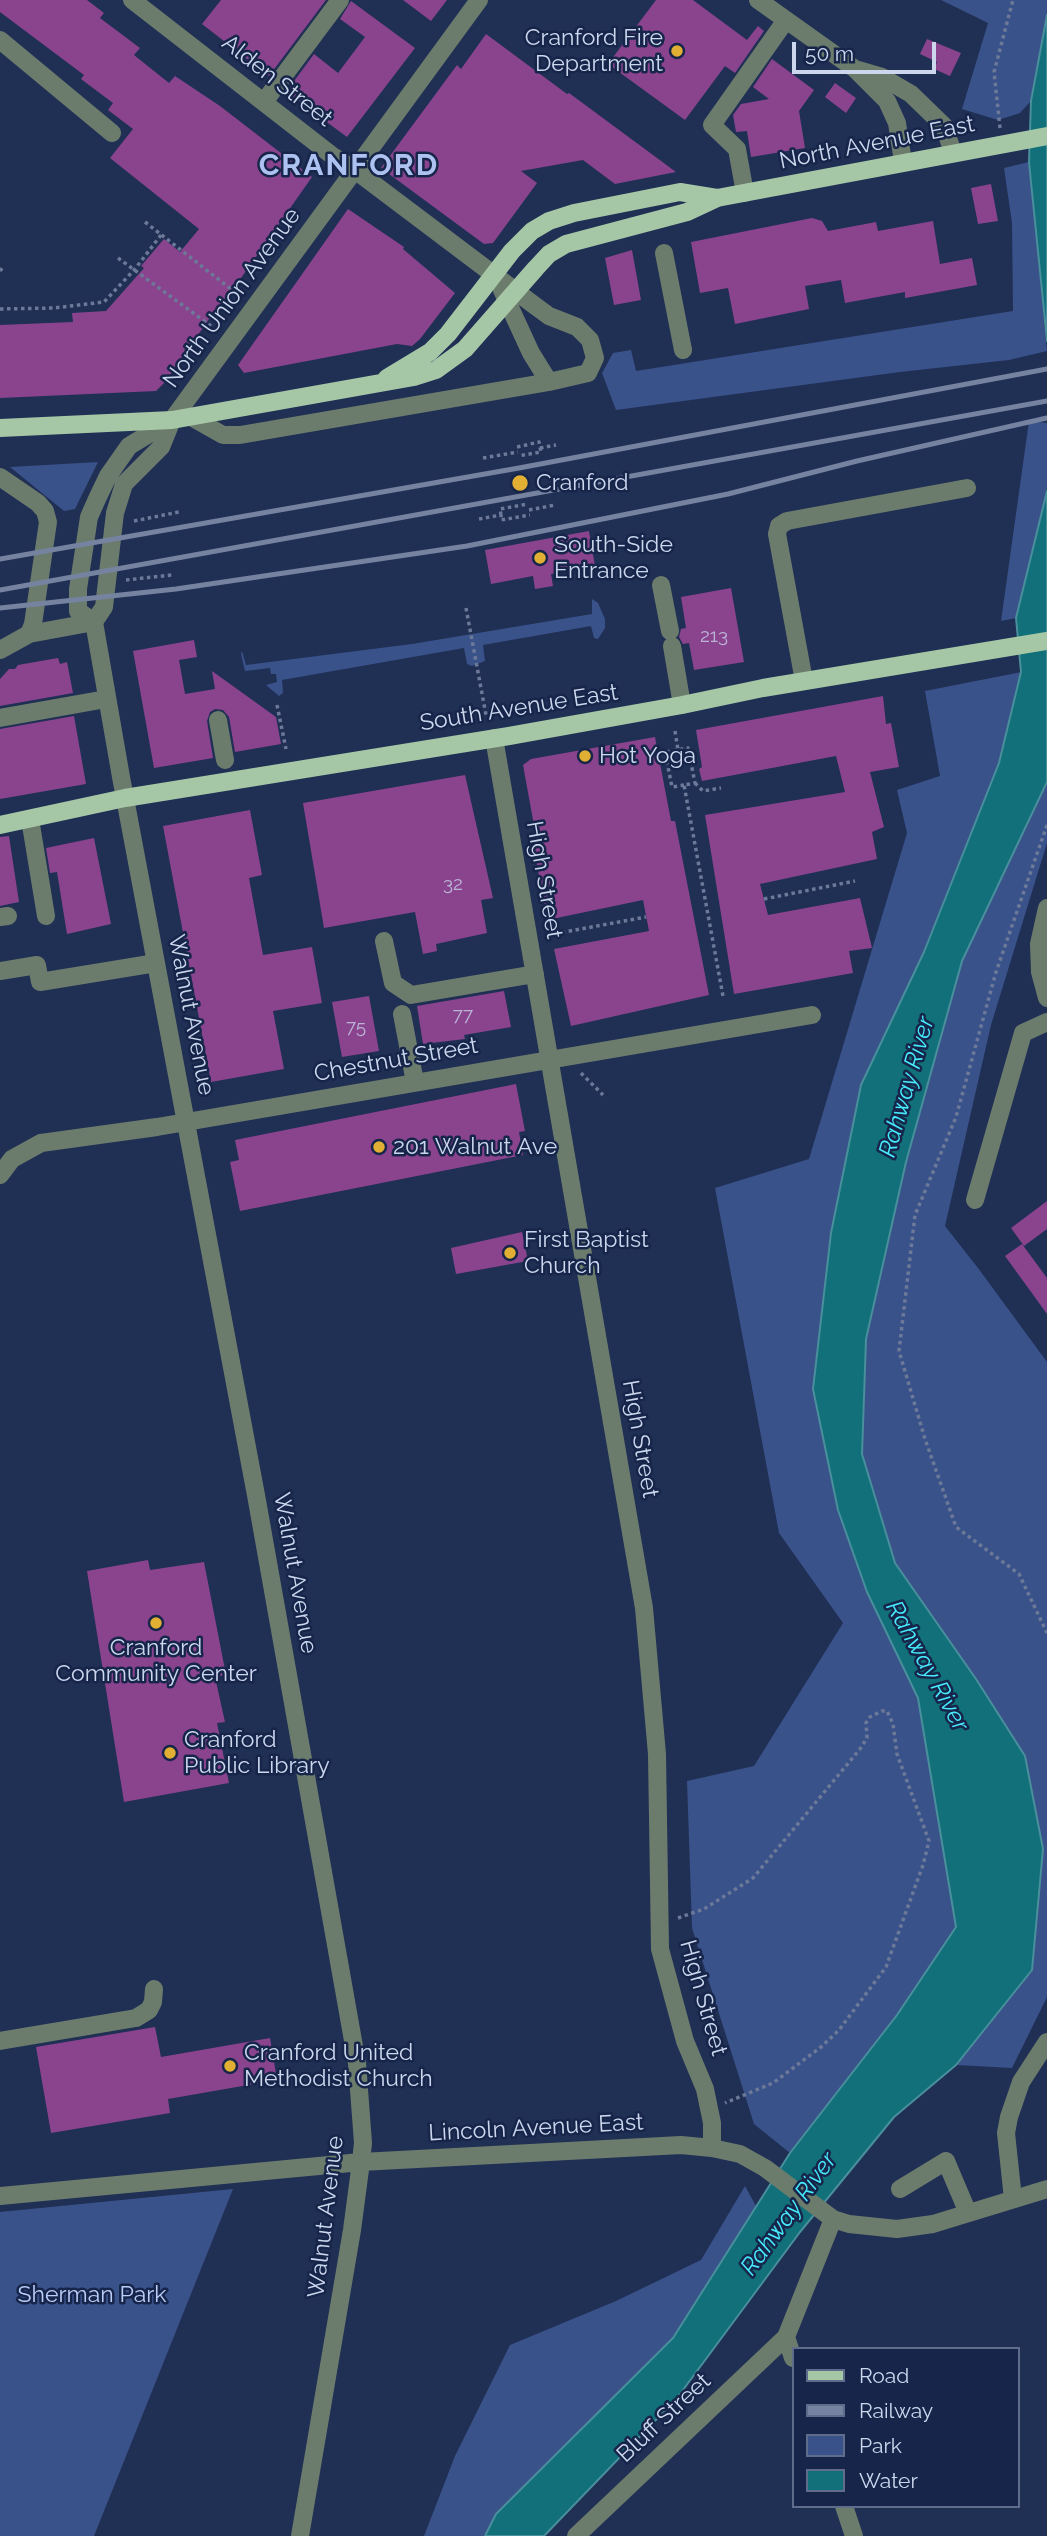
<!DOCTYPE html>
<style>
body{margin:0}
#map{position:relative;width:1047px;height:2536px;overflow:hidden;background:#202f54;font-family:Raleway,sans-serif}
canvas{display:block}
.legend{position:absolute;left:792px;top:2347px;width:228px;height:161px;box-sizing:border-box;background:#162549;border:2px solid #5f6c8b;margin:0;padding:9px 12px;list-style:none;font-size:21px;color:#ccd7ee}
.legend li{display:flex;align-items:center;gap:14px;height:35px}
.legend b{width:35px;border:2px solid #5f6c8b}
.scale{position:absolute;left:792px;top:42px;width:144px;height:32px;box-sizing:border-box;border:4px solid #ccd7ee;border-top:0;padding-left:9px;font-size:21px;line-height:24px;white-space:nowrap;color:#ccd7ee;-webkit-text-stroke:5px #162549;paint-order:stroke}
</style>
<div id="map">
<canvas width="1047" height="2536"></canvas>
<ul class="legend">
<li><b style="height:9px;background:#a6c7a6"></b>Road</li>
<li><b style="height:9px;background:#7582a0"></b>Railway</li>
<li><b style="height:19px;background:#3a528a"></b>Park</li>
<li><b style="height:19px;background:#117079"></b>Water</li>
</ul>
<div class="scale">50 m</div>
</div>
<script>
const g = document.querySelector('canvas').getContext('2d');
g.lineJoin = 'round';
function fill(path, color) { g.fillStyle = color; g.fill(path, 'evenodd'); }
const shape = rows => new Path2D(rows.map(r => 'M' + r).join(''));
function stroke(path, color, width, dash) { g.strokeStyle = color; g.lineWidth = width; g.lineCap = dash ? 'butt' : 'round'; g.setLineDash(dash || []); g.stroke(path); }
function label(font, color, halo, rows, align = 'center') {
  g.font = font + ' Raleway,sans-serif'; g.lineWidth = 5; g.setLineDash([]); g.textBaseline = 'middle'; g.strokeStyle = halo; g.fillStyle = color; for (const [text, x, y, turn = 0] of rows) {
    g.save(); g.translate(x, y); g.rotate((+turn || 0) * Math.PI / 180); g.textAlign = isNaN(turn) ? turn : align; if (halo) g.strokeText(text, 0, 0); g.fillText(text, 0, 0); g.restore();
  }
}
fill(shape([
 [941,0,1047,0,1047,15,1031,101,1020,113,998,120,962,109,988,23],
 [1029,162,1047,351,1009,360,900,372,616,410,602,373,613,353,631,350,636,371,1013,311,1012,223,1004,168],
 [1029,421,1047,423,1047,491,1016,618,1001,621],
 [98,462,75,509,64,511,10,467],
 [592,599,598,603,605,619,605,628,598,639,594,638,591,626,483,645,485,661,472,666,467,664,464,648,282,680,283,693,279,696,266,685,277,682,276,674,271,674,270,668,245,671,241,654,242,651,246,665,412,644,592,614],
 [1047,667,1047,843,991,1025,945,1226,978,1268,1047,1362,1047,1997,1012,2068,956,2065,897,2016,790,2153,754,2124,692,1928,687,1781,754,1766,843,1623,779,1533,715,1188,809,1159,907,833,897,790,940,776,925,691],
 [745,2186,756,2206,673,2338,496,2514,485,2536,424,2536,455,2456,510,2345,616,2301,701,2260],
 [233,2189,94,2536,0,2536,0,2212]
]), '#3a528a');
const water = shape([
 [1047,15,1047,341,1029,162,1031,101,1047,15],
 [1047,491,1047,782,962,961,906,1162,866,1339,862,1454,895,1563,976,1679,1025,1756,1043,1849,1032,1970,956,2065,894,2117,800,2232,677,2398,544,2536,485,2536,496,2514,673,2338,790,2153,897,2015,956,1927,918,1698,867,1592,838,1510,813,1389,831,1233,861,1085,924,952,999,763,1021,672,1016,618,1047,491]
]);
fill(water, '#117079');
stroke(water, '#498f9c', 2);
fill(shape([
 [0,0,87,0,104,13,100,18,140,48,134,55,169,83,175,76,220,106,312,177,234,288,209,319,166,381,156,391,0,398,0,325,73,322,72,313,106,311,144,268,141,266,164,239,180,252,199,229,110,158,133,129,108,110,113,103,81,79,84,75,0,12],
 [221,0,326,0,269,76,202,24],
 [403,0,447,0,431,21],
 [656,0,693,0,747,40,758,26,764,31,735,73,725,66,685,120,608,64],
 [351,1,415,48,347,137,286,92,314,54,338,73,365,37,340,19],
 [486,34,567,94,569,93,676,172,615,184,583,160,521,171,537,183,493,243,484,244,381,168,457,65,461,69],
 [927,39,961,53,950,76,934,69,937,62,920,54],
 [772,59,814,90,799,111,805,148,751,157,747,131,736,132,733,115,741,104,769,99,753,87],
 [835,83,856,98,846,113,825,97],
 [991,184,998,221,978,224,971,188],
 [348,209,404,247,403,249,455,293,420,339,412,346,397,344,244,373,238,365],
 [812,218,822,221,828,231,876,222,878,231,933,221,940,264,972,258,977,285,905,298,905,292,845,303,841,280,805,286,809,309,735,324,728,288,700,293,691,242],
 [632,250,641,300,614,305,605,258],
 [589,531,595,566,551,574,553,586,535,589,533,576,491,584,485,550],
 [731,588,744,662,694,670,689,643,683,644,679,637,681,629,686,628,681,597],
 [194,640,197,657,179,660,185,694,215,689,212,671,276,717,281,744,235,752,229,717,223,710,215,709,210,712,207,721,213,758,154,768,133,651],
 [58,658,60,664,67,662,73,693,0,706,0,679,9,669,15,669,18,665],
 [883,696,886,724,891,723,899,767,870,772,884,827,872,832,877,859,760,884,768,915,860,898,872,948,849,951,853,973,734,994,705,815,845,792,836,756,702,781,699,769,702,767,696,730],
 [74,716,86,784,0,799,0,729],
 [655,737,671,821,675,821,709,995,571,1026,554,949,649,931,643,900,547,920,533,843,537,842,523,765,531,759],
 [465,775,493,898,481,900,487,933,436,944,437,951,423,954,415,912,324,928,303,803],
 [250,810,262,875,249,878,263,955,312,947,322,1003,273,1011,284,1069,211,1082,163,826],
 [9,836,19,902,0,906,0,837],
 [94,838,111,924,67,934,57,872,50,873,46,848],
 [504,991,511,1027,464,1035,465,1039,423,1044,417,1006],
 [369,996,379,1051,342,1057,332,1002],
 [516,1084,525,1131,519,1132,523,1155,240,1211,230,1162,239,1160,235,1140],
 [1047,1201,1047,1229,1024,1246,1011,1228],
 [522,1232,528,1261,456,1274,451,1248],
 [1022,1244,1047,1278,1047,1314,1005,1256],
 [148,1560,150,1570,204,1562,226,1675,215,1677,225,1722,217,1723,229,1783,124,1802,87,1571],
 [155,2027,161,2057,270,2038,277,2080,168,2099,170,2113,51,2133,36,2047]
]), '#89448d');
stroke(shape([
 [1000,128,994,72,1013,0],
 [145,222,236,293],
 [118,258,211,326],
 [0,271,3,267],
 [0,309,54,308,104,302,135,269,161,235],
 [517,447,539,442,541,452,518,456],
 [540,448,556,445],
 [483,458,518,452],
 [529,510,555,505],
 [501,515,500,509,528,504],
 [479,519,501,515,501,520,530,515],
 [134,521,179,512],
 [126,580,172,575],
 [466,608,486,715],
 [277,705,286,749],
 [675,731,678,750],
 [695,783,703,791,721,788],
 [684,785,672,787,665,752,688,748,695,783,684,785,723,996],
 [1047,825,996,972,956,1117,915,1215,899,1351,925,1439,956,1527,1019,1574,1047,1633],
 [764,899,855,881],
 [548,935,646,917],
 [581,1073,603,1095],
 [678,1918,704,1909,753,1878,860,1749,867,1738,866,1723,870,1717,882,1711,887,1711,893,1724,897,1754,929,1841,923,1865,886,1967,839,2030,821,2047,773,2083,725,2103]
]), '#6c7998', 3.5, [3.5, 3.5]);
stroke(shape([
 [132,0,334,157,355,170,534,305,549,316,577,327,590,340,595,358,588,373,549,382,240,435,223,435,191,417],
 [758,0,855,69,887,101,897,123,903,162],
 [0,40,112,133],
 [858,70,882,77,911,94,944,126,953,153],
 [264,102,340,0],
 [745,193,737,149,712,125,786,20],
 [664,253,683,350],
 [502,290,531,353,549,382],
 [0,477,38,503,45,511,48,522,33,624,29,634],
 [661,585,670,631],
 [94,622,121,777,256,1495,357,2063,363,2143,361,2162,352,2230,300,2536],
 [94,622,104,607,115,513,124,484,161,447,172,420,479,0],
 [94,622,78,611,78,589,89,517,97,499,108,476,129,446,172,420],
 [672,646,682,705],
 [0,650,29,634,94,622],
 [804,681,777,534,779,526,787,521,967,488],
 [0,718,106,699],
 [218,720,225,760],
 [494,738,644,1608,657,1754,660,1949,685,2041,705,2089,712,2123,712,2148],
 [30,819,46,916],
 [1047,908,1039,944,1040,972,1047,998],
 [0,917,8,916],
 [384,941,393,983,411,995,535,974],
 [0,971,37,965,40,982,156,963],
 [402,1014,415,1082],
 [0,1175,12,1159,41,1143,157,1127,812,1015],
 [975,1200,1023,1033,1047,1022],
 [0,2041,136,2018,149,2010,153,2002,154,1989],
 [900,2189,946,2161,968,2213],
 [0,2196,361,2162,681,2145,712,2148,740,2154,765,2168,833,2219,849,2224,897,2229,933,2224,1047,2189],
 [1013,2199,1006,2133,1009,2117,1021,2082,1047,2042],
 [793,2358,786,2337,833,2219],
 [844,2506,854,2536],
 [576,2536,786,2337]
]), '#6c7c6c', 18);
stroke(shape([
 [387,378,430,352,448,334,512,251,532,231,549,221,574,213,680,192,717,198],
 [0,428,172,420,414,377,436,370,465,349,536,268,549,254,566,244,687,212,717,198,1047,136],
 [0,825,125,798,509,736,682,705,763,688,1047,641]
]), '#a6c7a6', 18);
stroke(shape([
 [0,559,519,468,1047,369],
 [0,590,1047,401],
 [0,608,176,589,467,546,728,494,857,461,1047,418]
]), '#7582a0', 5);
for (const [x, y, r, color] of [
 [677,51,7,"#e1af34"],
 [520,483,9,"#e1af34"],
 [540,558,7,"#e1af34"],
 [585,756,7,"#e1af34"],
 [379,1147,7,"#e1af34"],
 [510,1253,7,"#e1af34"],
 [156,1623,7,"#e1af34"],
 [170,1753,7,"#e1af34"],
 [230,2066,7,"#e1af34"]
]) { const dot = new Path2D(); dot.arc(x, y, r, 0, 2 * Math.PI); g.fillStyle = color; g.fill(dot); stroke(dot, '#162549', 2.5); }
label('19px', '#bbb2d6', null, [
 ["213",714,636],
 ["32",453,884],
 ["77",463,1015],
 ["75",356,1027]
]);
label('23px', '#ccd7ee', '#162549', [
 ["Cranford Fire",663,38,"right"],
 ["Department",663,64,"right"],
 ["Cranford",536,483],
 ["South-Side",554,545],
 ["Entrance",554,571],
 ["Hot Yoga",599,756],
 ["201 Walnut Ave",393,1147],
 ["First Baptist",524,1240],
 ["Church",524,1266],
 ["Cranford",156,1648,"center"],
 ["Community Center",156,1674,"center"],
 ["Cranford",184,1740],
 ["Public Library",184,1766],
 ["Cranford United",244,2053],
 ["Methodist Church",244,2079]
], 'left');
label('23px', '#ccd7ee', '#162549', [
 ["Alden Street",277,81,38],
 ["North Avenue East",877,143,-11],
 ["North Union Avenue",232,298,-54],
 ["South Avenue East",519,708,-9],
 ["High Street",544,880,80],
 ["Walnut Avenue",191,1015,79],
 ["Chestnut Street",396,1060,-10],
 ["High Street",640,1439,80],
 ["Walnut Avenue",295,1573,80],
 ["High Street",703,1998,74],
 ["Lincoln Avenue East",536,2128,-3],
 ["Walnut Avenue",326,2217,-83],
 ["Bluff Street",664,2418,-43]
]);
label('23px', '#b8cdf9', '#162549', [
 ["Sherman Park",92,2295]
]);
label('italic 24px', '#46eafb', '#162549', [
 ["Rahway River",907,1087,-74],
 ["Rahway River",927,1666,61],
 ["Rahway River",789,2214,-54]
]);
g.letterSpacing = '2px';
label('bold 30px', '#adc2f0', '#162549', [
 ["CRANFORD",349,166]
]);
g.letterSpacing = '0px';
</script>
